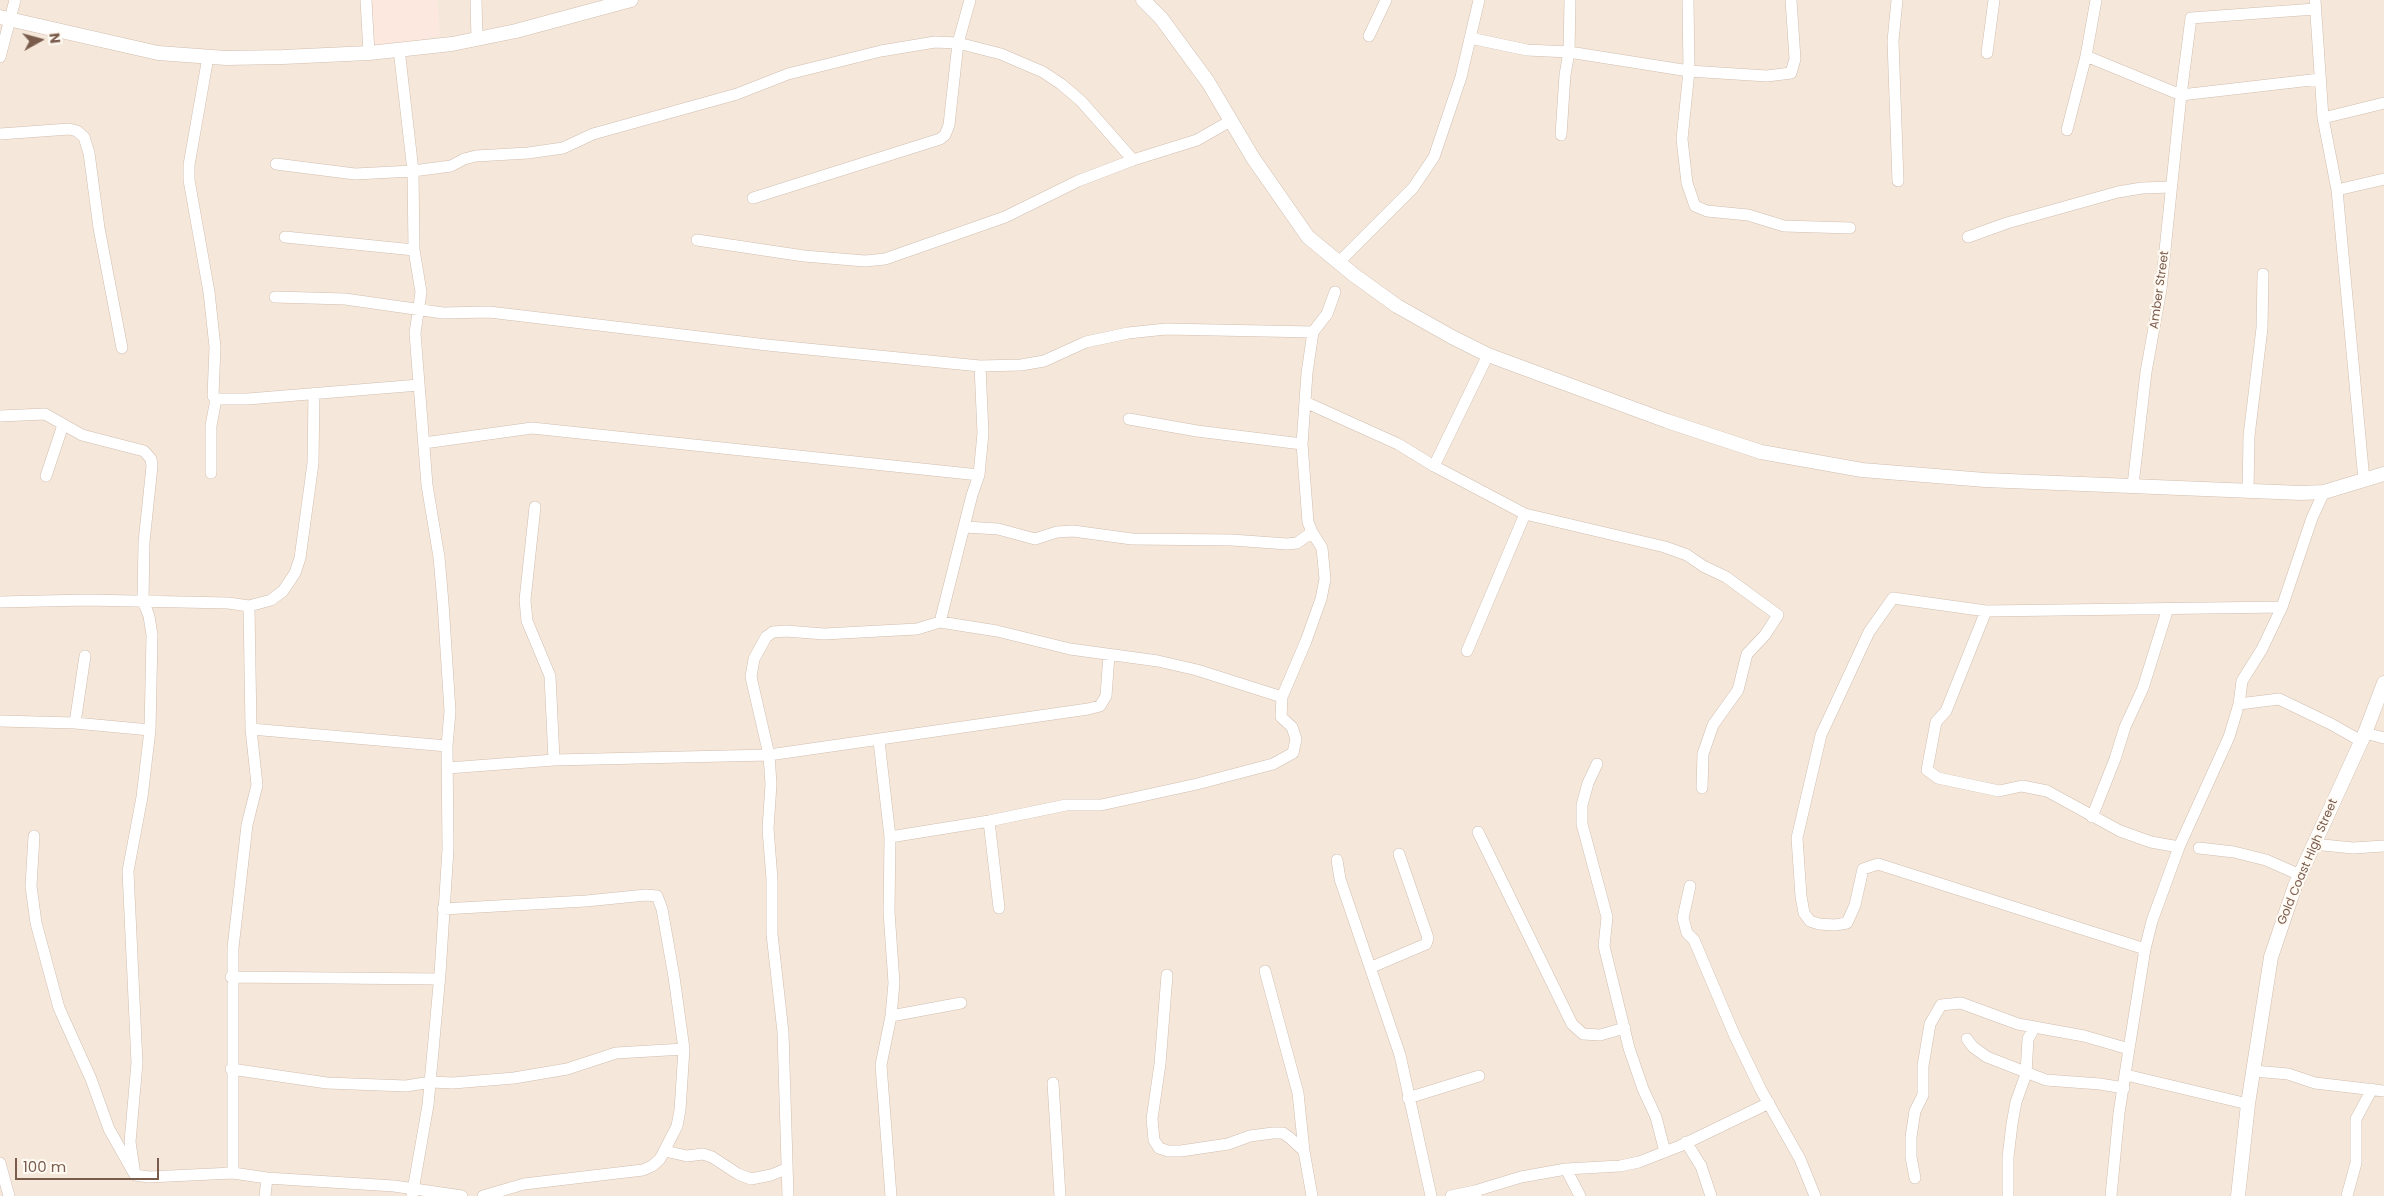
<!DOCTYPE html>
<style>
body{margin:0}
#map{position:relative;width:2384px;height:1196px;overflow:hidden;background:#fdf6ec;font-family:Poppins,sans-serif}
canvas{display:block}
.north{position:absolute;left:15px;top:15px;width:50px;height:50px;-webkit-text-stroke:4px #fffaf3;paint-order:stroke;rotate:83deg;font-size:14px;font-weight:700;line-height:20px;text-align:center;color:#7a5c4d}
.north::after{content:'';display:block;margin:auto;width:18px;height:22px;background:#7a5c4d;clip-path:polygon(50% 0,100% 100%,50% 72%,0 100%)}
.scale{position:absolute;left:15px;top:1158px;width:144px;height:22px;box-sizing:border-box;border:2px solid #7a5c4d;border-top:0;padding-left:6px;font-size:15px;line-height:18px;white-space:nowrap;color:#7a5c4d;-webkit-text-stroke:4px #fffaf3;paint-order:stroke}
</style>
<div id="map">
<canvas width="2384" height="1196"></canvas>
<div class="north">N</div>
<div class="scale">100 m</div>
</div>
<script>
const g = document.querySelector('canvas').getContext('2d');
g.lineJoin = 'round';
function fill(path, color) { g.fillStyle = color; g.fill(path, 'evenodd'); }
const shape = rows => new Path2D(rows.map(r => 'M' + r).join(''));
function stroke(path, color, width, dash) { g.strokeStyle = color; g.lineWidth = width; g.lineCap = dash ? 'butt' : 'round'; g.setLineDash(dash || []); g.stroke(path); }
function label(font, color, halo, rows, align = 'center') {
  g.font = font + ' Poppins,sans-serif'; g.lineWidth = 4.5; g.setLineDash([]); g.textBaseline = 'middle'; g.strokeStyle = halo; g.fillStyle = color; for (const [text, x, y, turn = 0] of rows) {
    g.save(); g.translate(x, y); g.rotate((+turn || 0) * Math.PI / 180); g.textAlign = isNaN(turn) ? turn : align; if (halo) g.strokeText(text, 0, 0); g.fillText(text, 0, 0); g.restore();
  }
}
fill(shape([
 [0,0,2384,0,2384,1196,0,1196]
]), '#f5e8da');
fill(shape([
 [372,0,437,0,440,36,375,47]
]), '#fde8e0');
const minor = shape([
 [366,0,369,53],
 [476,0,477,39],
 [1688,0,1689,71,1682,139,1687,183,1695,206,1707,211,1748,215,1784,226,1850,228],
 [1897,0,1893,41,1898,181],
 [2315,0,2323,118,2337,190,2364,480],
 [1369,36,1386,0],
 [1470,38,1527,50,1569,52,1689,71,1767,76,1791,73,1795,59,1791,0],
 [1987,53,1994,0],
 [2086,56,2181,95,2320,79],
 [0,57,15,0],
 [208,57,189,165,189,180,209,292,215,347,213,396,216,399,248,399,419,385],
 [2323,118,2384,103],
 [2067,130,2086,56,2096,0],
 [0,134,69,129,77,131,84,137,89,153,99,228,122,348],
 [1561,135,1565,75,1569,52,1570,0],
 [276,164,355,174,413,171,399,49],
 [2337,190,2384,179],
 [753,198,940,139,945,135,949,125,958,43,970,0],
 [285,237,414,250],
 [1968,237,2007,223,2118,192,2142,188,2171,187],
 [697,240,804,256,865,261,885,259,1005,217,1078,181,1133,160,1197,140,1232,120],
 [1338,263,1413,188,1434,157,1461,77,1479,0],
 [275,297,345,299,443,313,489,312,767,345,980,366,1021,365,1044,361,1086,342,1128,333,1166,329,1313,332],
 [1305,402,1398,444,1434,466,1525,514,1665,547,1687,555,1703,566,1726,577,1778,615,1765,635,1747,654,1738,690,1713,725,1703,754,1702,788],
 [0,416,45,414,82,435,144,451,151,459,152,466,144,542,143,601,149,616,152,635,150,730,142,797,128,871,137,1063,130,1142,135,1175],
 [1129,419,1197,431,1302,444],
 [424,443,532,428,979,475],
 [1434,466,1488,355],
 [211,473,211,426,216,399],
 [46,476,63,425],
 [2133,485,2146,372,2161,289,2181,95,2191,18,2315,9],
 [2248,492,2249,436,2262,328,2263,274],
 [535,507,525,600,527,621,550,676,554,760],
 [965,527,998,529,1035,539,1057,532,1073,531,1132,539,1232,540,1287,544,1297,543,1312,532],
 [0,602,87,600,228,603,249,606,271,600,283,591,295,573,300,558,313,463,314,393],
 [1986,611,1946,711,1936,722,1927,770,1938,778,1999,791,2022,786,2047,791,2120,831,2151,842,2179,847],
 [940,622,972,495,979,475,983,433,980,366],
 [1467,651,1525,514],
 [1282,697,1306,641,1321,599,1325,579,1322,548,1312,532,1308,522,1302,444,1307,373,1313,332,1327,314,1335,292],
 [2239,704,2279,699,2331,724,2361,741],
 [0,721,75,723,150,730],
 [75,723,85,656],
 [251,729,447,746],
 [2365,733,2384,738],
 [879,741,890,837,889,912,894,983,891,1016,881,1065,891,1196],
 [1597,764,1588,783,1582,805,1582,824,1607,917,1604,946,1629,1048,1643,1089,1656,1117,1665,1152],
 [448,768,554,760,769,755,1088,709,1100,706,1106,696,1109,655],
 [2092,817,2115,759,2125,727,2143,688,2168,608],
 [989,821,999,908],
 [1478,832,1572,1024,1583,1034,1600,1035,1625,1028],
 [34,836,31,886,36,923,59,1008,91,1079,109,1129,135,1175,149,1177,233,1173,267,1178,394,1186,462,1196],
 [2313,844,2353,848,2384,846],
 [2199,848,2234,852,2266,860,2300,875],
 [1337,860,1340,879,1400,1055,1431,1196],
 [1690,886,1683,918,1687,933,1694,940,1734,1034,1761,1090,1800,1159,1815,1196],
 [443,909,586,901,646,895,657,896,662,909,674,977,684,1049,680,1110,677,1126,660,1159,652,1166,643,1170,524,1184,483,1196],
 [2145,949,1878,864,1863,869,1855,905,1847,923,1835,925,1819,924,1810,921,1804,913,1801,896,1797,838,1821,735,1869,632,1893,598,1986,611,2282,607],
 [1372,967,1426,944,1428,938,1399,854],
 [1265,971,1298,1093,1304,1151,1312,1196],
 [1167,975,1160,1064,1152,1119,1154,1140,1159,1148,1168,1151,1181,1151,1228,1144,1250,1136,1273,1133,1283,1133,1290,1138,1304,1151],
 [231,977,439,979],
 [891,1016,961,1003],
 [1967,1039,1973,1047,1987,1057,2046,1080,2100,1084,2124,1088],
 [231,1069,327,1083,406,1086,431,1082,453,1083,514,1078,567,1069,616,1053,684,1049],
 [2254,1071,2288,1074,2315,1083,2384,1091],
 [2126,1075,2248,1104],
 [1053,1083,1060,1196],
 [1408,1098,1479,1076],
 [1686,1142,1701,1166,1711,1196],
 [665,1151,687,1156,703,1154,712,1157,738,1174,751,1179,771,1175,786,1169],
 [0,1163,9,1196],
 [1566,1169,1580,1196],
 [233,1173,233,948,247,825,257,785,251,729,249,606],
 [1915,1178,1911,1157,1911,1137,1915,1111,1923,1095,1923,1066,1930,1024,1941,1005,1961,1003,2018,1024,2084,1036,2129,1049],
 [1475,1191,1521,1177,1566,1169,1620,1166,1639,1162,1680,1146,1769,1103],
 [265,1196,267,1178],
 [412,1196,428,1105,440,974,448,849,447,746,450,711,443,603,439,557,427,485,415,333,421,292,414,250,413,171,451,166,464,159,476,156,528,153,563,148,593,134,737,94,788,74,881,51,935,42,958,43,1001,54,1043,72,1061,84,1081,101,1133,160],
 [788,1196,783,1032,772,934,772,879,768,829,771,784,769,755,751,677,754,659,766,637,773,632,786,631,824,634,917,629,940,622,997,631,1070,649,1158,661,1197,670,1282,697,1281,717,1292,727,1296,739,1293,753,1273,764,1197,784,1101,805,1066,805,989,821,890,837],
 [1451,1196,1475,1191,1476,1196],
 [2008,1196,2008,1157,2012,1124,2016,1102,2026,1074,2028,1039,2034,1028],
 [2111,1196,2119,1113,2129,1049,2145,949,2152,921,2179,847,2229,737,2239,704,2242,681,2262,649,2282,607,2312,518,2324,492],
 [2347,1196,2356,1163,2356,1119,2372,1089]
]);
const tertiary = shape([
 [1143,0,1161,18,1208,82,1253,158,1308,237,1354,275,1397,306,1452,337,1488,355,1667,421,1761,452,1862,470,1985,480,2301,493,2324,492,2384,474],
 [0,17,158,53,226,58,283,57,369,53,452,44,516,31,631,0],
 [2238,1196,2248,1104,2271,957,2295,886,2365,733,2384,683]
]);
stroke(minor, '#d1beb0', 12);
stroke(tertiary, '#d1beb0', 15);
stroke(minor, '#fff', 11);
stroke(tertiary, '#fff', 14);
label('12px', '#7a5c4d', '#fffaf3', [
 ["Amber Street",2160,290,-82],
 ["Gold Coast High Street",2308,862,-67]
]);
</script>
